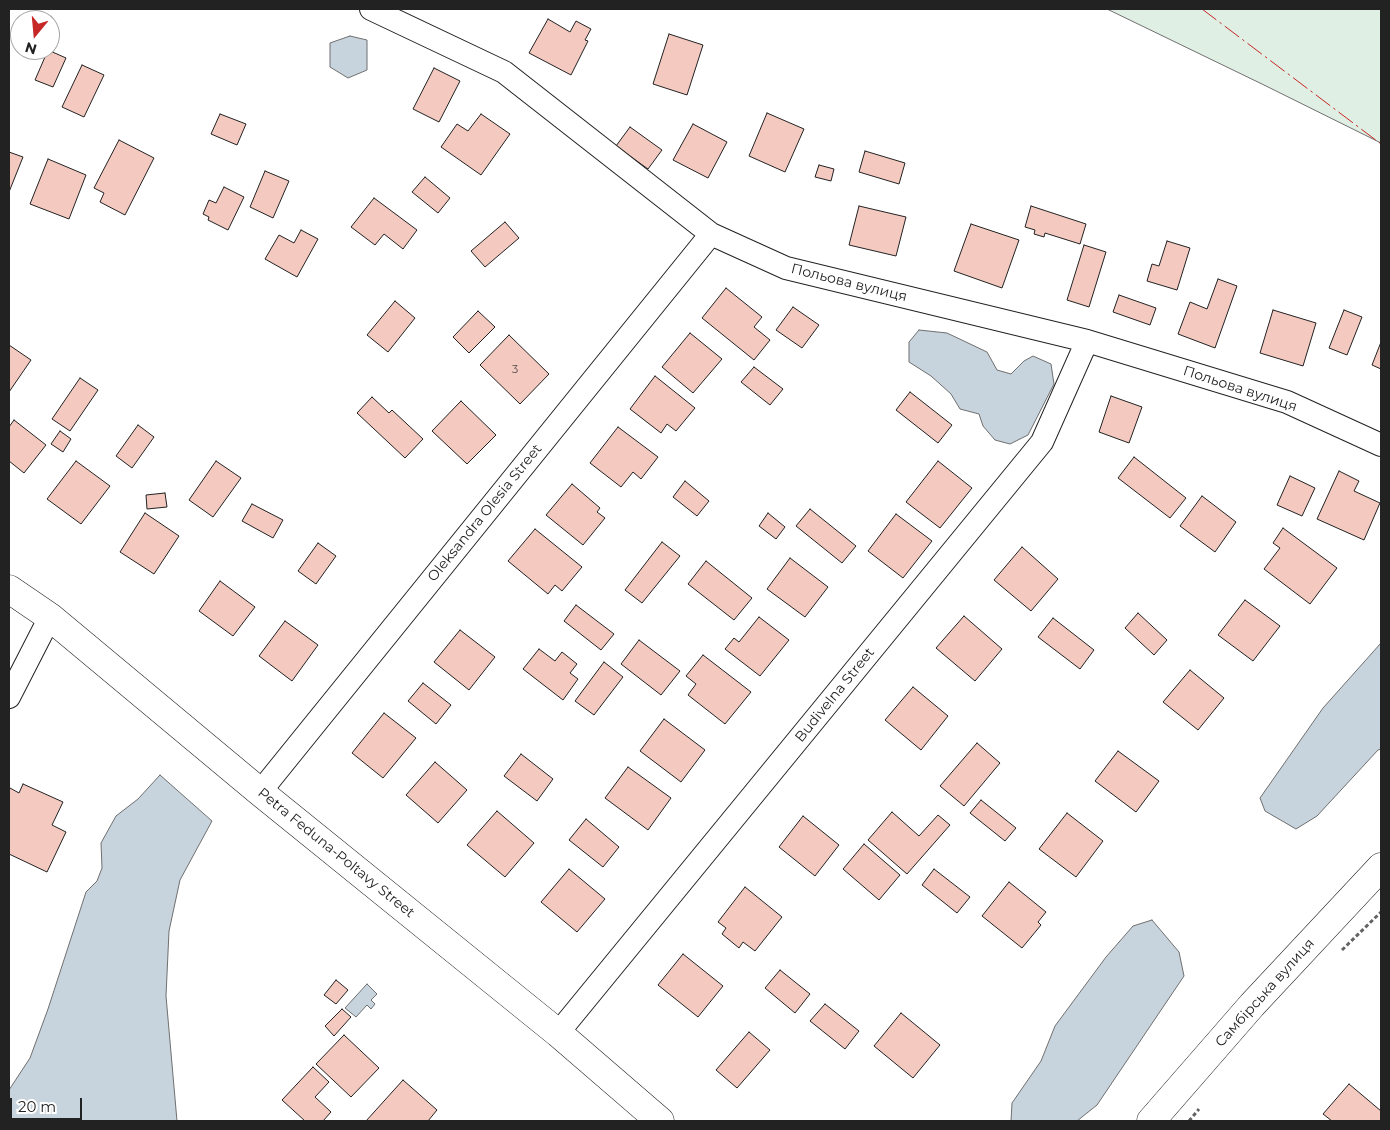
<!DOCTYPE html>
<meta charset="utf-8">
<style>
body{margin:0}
#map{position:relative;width:1390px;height:1130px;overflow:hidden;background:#fff;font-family:Montserrat,sans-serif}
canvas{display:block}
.frame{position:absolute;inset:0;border:10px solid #222;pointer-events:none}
.north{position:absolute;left:10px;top:10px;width:50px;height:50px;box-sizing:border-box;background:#fff;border:1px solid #a7a7a7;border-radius:50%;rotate:197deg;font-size:14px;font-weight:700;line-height:20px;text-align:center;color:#222}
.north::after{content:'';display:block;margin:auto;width:18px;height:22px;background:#c62828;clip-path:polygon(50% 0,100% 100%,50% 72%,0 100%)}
.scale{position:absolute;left:10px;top:1098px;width:72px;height:22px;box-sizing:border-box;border:2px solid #222;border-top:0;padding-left:6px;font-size:15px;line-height:18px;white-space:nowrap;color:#222;-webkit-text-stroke:4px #fff;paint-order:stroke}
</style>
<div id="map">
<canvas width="1390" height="1130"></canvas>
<div class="frame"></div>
<div class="north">N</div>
<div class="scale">20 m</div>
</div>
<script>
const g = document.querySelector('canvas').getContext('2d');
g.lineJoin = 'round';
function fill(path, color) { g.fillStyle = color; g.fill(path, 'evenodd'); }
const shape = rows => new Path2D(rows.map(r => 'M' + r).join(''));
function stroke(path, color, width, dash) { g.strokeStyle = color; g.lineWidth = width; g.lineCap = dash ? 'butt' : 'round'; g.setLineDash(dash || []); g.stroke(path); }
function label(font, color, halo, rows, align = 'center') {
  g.font = font + ' Montserrat,sans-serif'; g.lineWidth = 4; g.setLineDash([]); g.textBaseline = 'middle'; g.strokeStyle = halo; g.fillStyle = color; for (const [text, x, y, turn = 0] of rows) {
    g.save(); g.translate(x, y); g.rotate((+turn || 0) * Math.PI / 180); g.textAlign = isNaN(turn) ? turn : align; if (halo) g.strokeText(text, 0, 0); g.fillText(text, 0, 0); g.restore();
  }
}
const green = shape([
 [1107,9,1381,9,1381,143,1264,85,1107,9]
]);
fill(green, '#e0efe3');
stroke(green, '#6f6f6f', 1);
const water = shape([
 [350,36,367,40,367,70,348,78,330,67,330,43,350,36],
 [919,330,947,333,987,352,997,370,1011,374,1024,361,1033,356,1051,364,1054,384,1028,435,1010,444,995,440,983,426,979,414,960,409,951,394,931,376,909,362,909,342,919,330],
 [1381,643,1381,749,1378,750,1317,816,1296,829,1265,811,1260,798,1323,708,1381,643],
 [160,775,212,821,180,880,169,931,166,996,177,1121,9,1121,9,1090,30,1058,48,1009,86,892,97,881,102,868,101,843,116,816,138,799,160,775],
 [1152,920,1179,952,1184,976,1097,1105,1077,1121,1011,1121,1012,1103,1041,1061,1055,1026,1106,957,1133,926,1152,920],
 [367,984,377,994,371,1000,375,1004,371,1009,367,1005,356,1017,345,1008,367,984]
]);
fill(water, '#c7d3dd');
stroke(water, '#6f6f6f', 1);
const building = shape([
 [548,19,570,32,576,21,591,29,585,40,588,41,571,75,529,53,548,19],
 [669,34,703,45,687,95,653,84,669,34],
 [48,50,66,58,53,87,35,80,48,50],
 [82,65,104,75,84,117,62,107,82,65],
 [434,68,460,81,439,122,413,109,434,68],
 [767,113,804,129,785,172,749,156,767,113],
 [220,114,246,124,237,145,211,134,220,114],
 [481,114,510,134,481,175,441,147,457,124,468,131,481,114],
 [693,124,727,142,708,178,673,160,693,124],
 [630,127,662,150,648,169,616,146,630,127],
 [119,140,154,158,125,215,100,202,104,193,94,188,119,140],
 [865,151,905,163,899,184,859,172,865,151],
 [9,152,23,157,9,192,9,152],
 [48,159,86,175,69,219,30,204,48,159],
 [819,165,834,169,831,181,815,177,819,165],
 [265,171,289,181,273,218,250,207,265,171],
 [425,177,450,198,438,213,412,192,425,177],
 [224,187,244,197,228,230,208,220,209,217,203,214,209,200,216,203,224,187],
 [374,198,417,230,403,249,384,234,375,245,351,227,374,198],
 [859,206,906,217,896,256,849,245,859,206],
 [1031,206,1086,224,1080,244,1045,233,1044,237,1034,234,1035,230,1025,227,1031,206],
 [505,222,519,238,485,267,471,251,505,222],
 [971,224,1019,240,1002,288,954,271,971,224],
 [301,230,318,239,297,277,265,259,279,235,294,243,301,230],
 [1167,241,1190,248,1177,290,1147,281,1152,264,1159,266,1167,241],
 [1084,245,1106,252,1089,307,1067,300,1084,245],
 [1218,279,1237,286,1215,348,1178,334,1190,302,1207,309,1218,279],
 [726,288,762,317,754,327,770,340,754,360,702,318,726,288],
 [1119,295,1156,308,1150,325,1113,312,1119,295],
 [395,301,415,318,388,352,367,335,395,301],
 [793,307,819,325,802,348,776,330,793,307],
 [1273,310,1316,323,1303,366,1260,353,1273,310],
 [1344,310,1362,317,1347,355,1329,348,1344,310],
 [478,311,495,327,469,353,453,337,478,311],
 [690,333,722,359,693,393,662,367,690,333],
 [509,335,549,374,520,404,480,365,509,335],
 [1381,342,1381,369,1372,365,1381,342],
 [9,345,31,360,9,392,9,345],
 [754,367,783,389,770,405,741,382,754,367],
 [655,376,695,408,676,431,667,424,661,433,630,409,655,376],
 [80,378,98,390,70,431,52,419,80,378],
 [910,392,952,425,938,443,896,410,910,392],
 [1111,396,1142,407,1129,443,1099,432,1111,396],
 [372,397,389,413,392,410,423,439,405,458,357,413,372,397],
 [461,401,496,435,467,464,432,431,461,401],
 [14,420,46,445,24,473,9,461,9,427,14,420],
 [138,425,154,437,132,468,116,456,138,425],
 [618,427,658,457,641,479,633,472,621,487,590,463,618,427],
 [60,431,71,439,63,452,51,444,60,431],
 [1134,457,1186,498,1170,518,1118,478,1134,457],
 [76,461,110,486,81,524,47,499,76,461],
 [216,461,241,478,213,517,189,500,216,461],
 [938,461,972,488,940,528,906,502,938,461],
 [1339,471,1359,481,1354,491,1380,503,1364,540,1317,519,1339,471],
 [1290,476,1315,488,1302,516,1277,505,1290,476],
 [685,481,709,501,697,516,673,497,685,481],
 [572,484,600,508,597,512,605,518,583,545,546,515,572,484],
 [165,493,167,507,147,509,146,495,165,493],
 [1202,496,1236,522,1215,552,1180,526,1202,496],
 [252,504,283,520,273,538,242,521,252,504],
 [810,509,856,546,842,563,796,526,810,509],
 [145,513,179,536,154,574,120,552,145,513],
 [768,513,785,527,776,539,759,526,768,513],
 [896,514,932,541,903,578,868,551,896,514],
 [1283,528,1337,568,1310,604,1264,569,1280,548,1273,543,1283,528],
 [535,529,582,567,562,591,555,585,548,594,508,561,535,529],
 [662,542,680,556,642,603,625,590,662,542],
 [318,543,336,556,316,584,298,571,318,543],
 [1022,547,1058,579,1031,611,994,580,1022,547],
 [790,558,828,587,805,617,767,589,790,558],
 [706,561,752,598,734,620,688,584,706,561],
 [220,581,255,607,233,636,199,611,220,581],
 [1245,600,1280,626,1253,661,1218,635,1245,600],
 [576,605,614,634,601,650,564,621,576,605],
 [1138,613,1167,640,1154,655,1125,628,1138,613],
 [964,616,1002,649,975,681,936,648,964,616],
 [759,617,789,640,760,676,725,649,734,638,739,642,759,617],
 [1053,618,1094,650,1080,669,1038,637,1053,618],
 [285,621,318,645,292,681,259,656,285,621],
 [460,630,495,657,469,690,434,662,460,630],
 [639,640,680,671,661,695,621,664,639,640],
 [539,649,555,661,562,652,577,664,570,673,578,679,563,700,523,669,539,649],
 [703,655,751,692,725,724,688,695,696,684,686,676,703,655],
 [604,662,623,677,594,715,575,701,604,662],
 [1190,670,1224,698,1198,730,1163,702,1190,670],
 [423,683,451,705,436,724,408,701,423,683],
 [913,687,948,716,921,750,885,720,913,687],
 [384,713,416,738,383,778,352,753,384,713],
 [664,719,705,750,681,782,640,751,664,719],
 [977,743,1000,763,964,806,940,786,977,743],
 [1118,751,1159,781,1136,812,1095,781,1118,751],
 [521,754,553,779,537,801,504,776,521,754],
 [435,762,467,790,438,823,406,795,435,762],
 [628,767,671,798,648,830,605,798,628,767],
 [23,784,63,802,52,825,66,832,47,872,9,854,9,791,10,788,19,793,23,784],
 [981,800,1016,828,1005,841,970,813,981,800],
 [497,811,534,843,505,877,467,845,497,811],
 [892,812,919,836,938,815,950,825,907,874,868,840,892,812],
 [1067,813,1103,841,1076,877,1039,849,1067,813],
 [803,816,839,845,815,876,779,847,803,816],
 [586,819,619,847,603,867,569,840,586,819],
 [864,844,900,875,879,900,843,869,864,844],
 [569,869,605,899,577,932,541,902,569,869],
 [934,869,970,897,957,913,922,885,934,869],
 [1009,882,1046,912,1038,922,1041,925,1022,948,982,916,1009,882],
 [745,887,782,917,755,951,743,942,739,948,722,934,726,928,718,922,745,887],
 [683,954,723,986,698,1017,658,985,683,954],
 [780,970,810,994,795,1013,765,988,780,970],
 [336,980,348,990,336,1004,324,995,336,980],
 [825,1004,859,1031,845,1049,810,1021,825,1004],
 [342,1009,351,1017,334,1036,325,1026,342,1009],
 [901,1013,940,1045,913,1078,874,1046,901,1013],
 [749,1032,770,1050,737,1088,716,1070,749,1032],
 [344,1035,379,1068,351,1097,316,1064,344,1035],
 [313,1067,329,1082,315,1097,331,1112,323,1121,305,1121,282,1100,313,1067],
 [403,1080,437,1110,428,1121,366,1121,403,1080],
 [1349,1084,1381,1111,1381,1121,1332,1121,1323,1114,1349,1084]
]);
fill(building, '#f3c9c0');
stroke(building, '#222', 1);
const street = shape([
 [371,9,504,72,711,234,786,268,1087,341,1287,402,1381,445],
 [9,697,50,617],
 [260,792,711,234],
 [558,1033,1042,442,1087,341]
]);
const secondary = shape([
 [9,589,50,617,260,792,558,1033,660,1121]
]);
const primary = shape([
 [1151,1121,1252,1005,1381,867]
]);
stroke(street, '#222', 24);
stroke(secondary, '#222', 29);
stroke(primary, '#222', 29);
stroke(shape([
 [1342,950,1381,912],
 [1189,1121,1199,1109]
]), '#646464', 3, [4, 2.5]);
stroke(street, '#fff', 22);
stroke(secondary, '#fff', 28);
stroke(primary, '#fff', 28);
stroke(shape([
 [1202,9,1381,144]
]), '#c62828', 1, [18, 4, 2.5, 4]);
label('11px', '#564c4a', null, [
 ["3",515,370]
]);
label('14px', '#222', '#fff', [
 ["Польова вулиця",849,283,14],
 ["Польова вулиця",1240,389,18],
 ["Oleksandra Olesia Street",485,513,-51],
 ["Budivelna Street",835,695,-51],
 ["Petra Feduna-Poltavy Street",336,853,39],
 ["Самбірська вулиця",1265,993,-48]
]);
</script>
